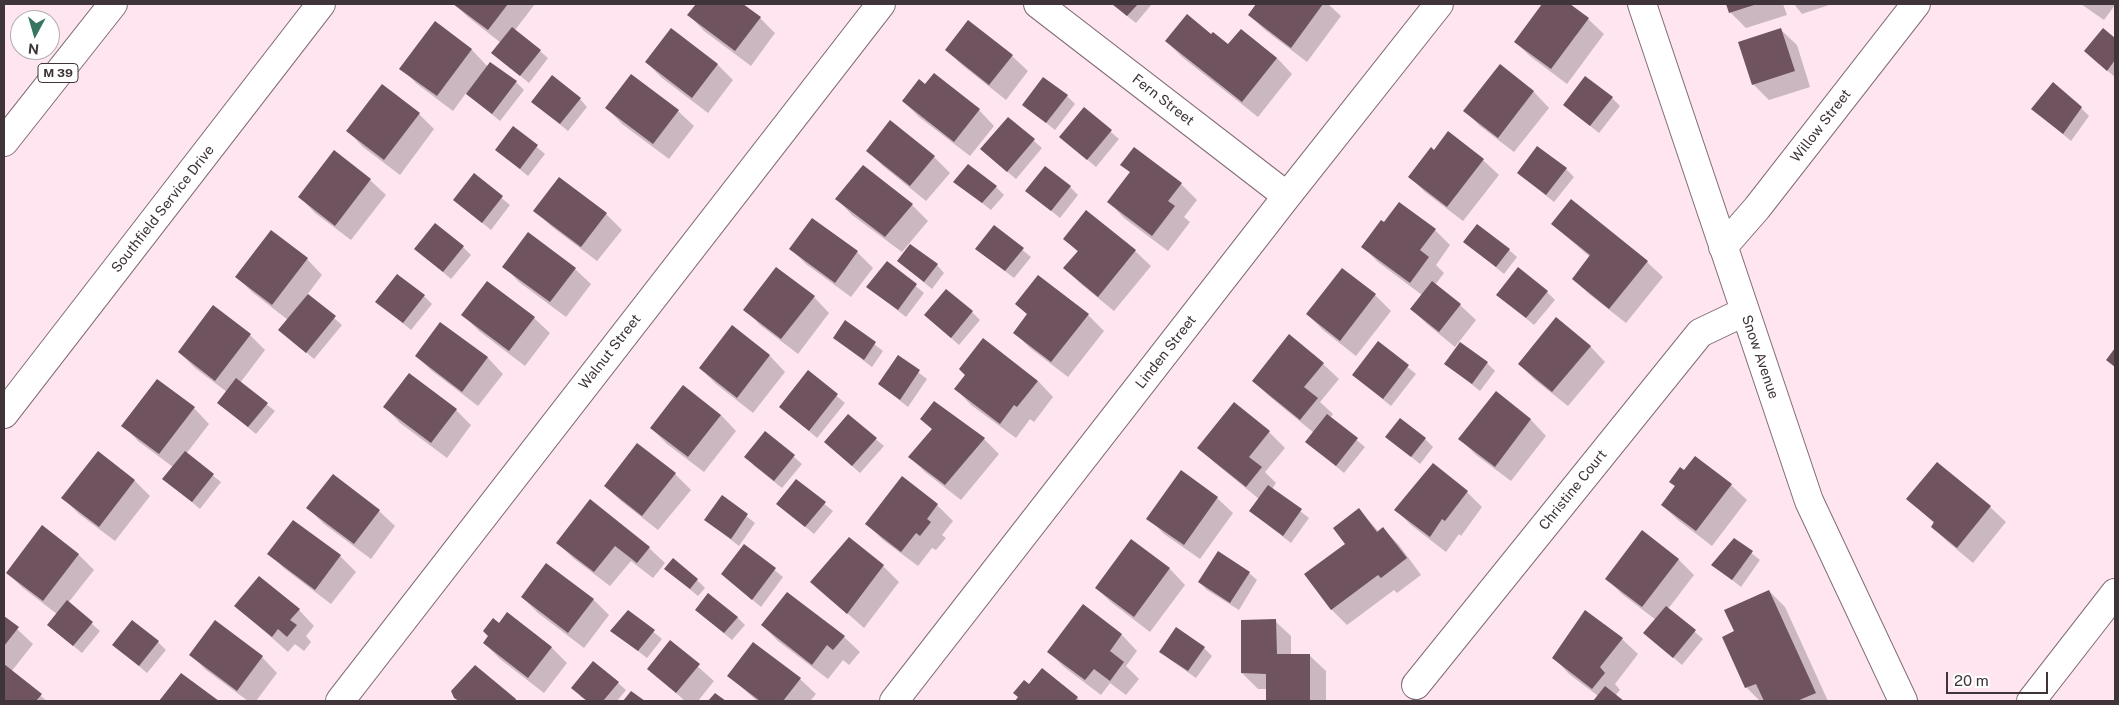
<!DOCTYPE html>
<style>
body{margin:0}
#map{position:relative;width:2119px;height:705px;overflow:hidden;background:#fee5f0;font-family:"Public Sans",sans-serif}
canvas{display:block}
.frame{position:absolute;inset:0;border:5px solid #3e3439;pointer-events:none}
.north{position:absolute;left:10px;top:10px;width:50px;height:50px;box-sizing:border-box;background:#fff;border:1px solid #b2aeb0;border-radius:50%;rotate:186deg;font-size:14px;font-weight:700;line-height:20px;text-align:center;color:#3e3439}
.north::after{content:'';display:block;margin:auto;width:18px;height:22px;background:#377562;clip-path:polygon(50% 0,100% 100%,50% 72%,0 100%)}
.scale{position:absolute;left:1946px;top:672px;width:102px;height:22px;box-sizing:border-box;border:2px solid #3e3439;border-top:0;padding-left:6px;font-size:15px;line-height:18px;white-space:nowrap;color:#3e3439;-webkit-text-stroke:4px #fff;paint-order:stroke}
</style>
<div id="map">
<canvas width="2119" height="705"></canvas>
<div class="frame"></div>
<div class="north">N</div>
<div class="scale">20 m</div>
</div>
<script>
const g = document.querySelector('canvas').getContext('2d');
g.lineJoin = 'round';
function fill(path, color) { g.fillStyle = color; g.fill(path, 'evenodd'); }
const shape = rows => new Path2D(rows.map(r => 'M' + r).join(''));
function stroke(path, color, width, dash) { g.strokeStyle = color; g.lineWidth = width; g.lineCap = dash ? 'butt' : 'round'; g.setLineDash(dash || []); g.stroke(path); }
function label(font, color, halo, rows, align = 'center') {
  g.font = font + ' "Public Sans",sans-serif'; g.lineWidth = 5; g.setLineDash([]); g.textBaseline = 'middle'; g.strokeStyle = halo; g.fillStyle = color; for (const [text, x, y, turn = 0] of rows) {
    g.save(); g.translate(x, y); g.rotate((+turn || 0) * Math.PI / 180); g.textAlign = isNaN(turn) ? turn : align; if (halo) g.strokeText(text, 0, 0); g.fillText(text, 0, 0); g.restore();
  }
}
fill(shape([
 [454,4,535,4,515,30,548,58,529,83,493,53,501,43,468,17],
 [697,4,741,4,760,18,775,33,751,66,704,31,689,15],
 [1112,4,1152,4,1136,23],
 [1258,4,1328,4,1341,16,1307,62,1265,30,1249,15],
 [1543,4,1567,4,1588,19,1604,34,1567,84,1531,57,1515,42],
 [1727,4,1783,4,1787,15,1746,28,1730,12],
 [1794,4,1832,4,1802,14],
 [2081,4,2115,4,2115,5,2104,20],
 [435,23,472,50,488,67,516,82,524,90,500,121,466,93,453,111,417,84,401,68],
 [671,30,718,65,733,80,708,113,662,78,646,62],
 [1241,30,1277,58,1292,74,1258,117,1182,57,1166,41,1211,36,1228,46],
 [1781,30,1797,45,1810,87,1769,100,1754,85,1740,43],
 [2103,30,2115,40,2115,77,2093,59],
 [946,50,1012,56,1028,71,1006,100,962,65],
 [1500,66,1534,92,1549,108,1514,152,1480,126,1465,111],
 [925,86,979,110,994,126,970,156,919,117,903,101],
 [1067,96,1075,104,1055,130,1024,105],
 [1612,98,1620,106,1599,133,1564,105],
 [580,99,587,107,568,131,532,102],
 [607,108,678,111,694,126,669,159,622,124],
 [2081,108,2089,116,2071,141,2033,109],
 [1084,109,1119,139,1096,167,1069,144],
 [419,114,434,129,400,175,363,147,348,131],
 [1008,118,1042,148,1016,179,990,157],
 [891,122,934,157,950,173,926,201,883,166,868,151],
 [513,127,545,154,528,176,496,150],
 [1134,149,1181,184,1197,200,1184,217,1190,222,1168,251,1124,218,1109,202,1131,173,1122,165],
 [1434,152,1483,160,1499,175,1463,221,1425,192,1410,177],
 [863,166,912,205,928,221,902,252,852,215,837,199],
 [1566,169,1574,177,1554,202,1518,173],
 [474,175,510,205,491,230,463,207],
 [370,180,386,195,351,240,315,213,300,197],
 [955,182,996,187,1004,195,991,210],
 [1070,187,1078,195,1060,218,1027,191],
 [535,211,606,214,622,230,597,261,551,226],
 [812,220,857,252,873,268,851,297,806,264,791,249],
 [1384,224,1435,230,1450,245,1436,265,1444,273,1435,285,1460,305,1476,320,1455,347,1427,324,1411,309,1422,295,1378,262,1362,246],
 [1552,224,1647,262,1663,277,1626,323,1589,294,1573,279,1590,257],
 [994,227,1031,257,1014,278,976,249],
 [1065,239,1135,251,1151,266,1114,311,1081,284,1065,268,1078,252],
 [1465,242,1509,250,1517,257,1504,274],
 [463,247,471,255,451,279,416,249],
 [307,259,322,275,307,295,342,325,314,359,280,330,288,320,252,292,236,276],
 [898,261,937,265,944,273,932,289],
 [888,263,924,293,906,317,868,287],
 [504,266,575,269,591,284,566,317,519,282],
 [1342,270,1375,295,1391,311,1356,356,1323,330,1307,314],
 [1038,277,1088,315,1104,331,1068,377,1030,348,1015,333,1028,315,1016,304],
 [1547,292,1555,300,1534,325,1506,302],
 [424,296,432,304,411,330,377,302],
 [814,297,829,313,798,354,760,325,745,309],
 [972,312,980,320,959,345,925,315],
 [463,315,534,318,550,333,525,366,479,331],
 [845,321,883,351,872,367,834,338],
 [441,323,488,358,503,374,478,406,432,371,416,356],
 [732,327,770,356,785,372,753,413,716,384,700,368],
 [250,335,265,350,240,383,275,411,256,434,218,403,227,392,195,368,179,352],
 [1378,343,1416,374,1391,406,1353,375],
 [1590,346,1605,362,1568,406,1535,380,1519,364],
 [898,357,927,379,908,407,879,384],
 [1487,363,1495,371,1480,391,1446,364],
 [1323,364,1339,379,1320,402,1333,414,1330,418,1365,447,1344,473,1307,442,1314,433,1269,396,1253,381],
 [808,372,845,403,817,438,781,407],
 [1038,381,1053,397,1034,422,1030,419,1016,438,971,405,956,389],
 [1496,393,1531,420,1546,436,1511,481,1476,455,1460,439],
 [385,407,456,410,471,425,447,458,400,423],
 [194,408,209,424,186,454,221,482,200,509,164,479,173,467,138,441,123,425],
 [721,415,736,431,704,472,667,444,651,428],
 [848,416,884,446,860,473,825,442],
 [922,419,984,439,999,454,961,500,925,472,910,457,933,430],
 [766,432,802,464,782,488,753,465],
 [1269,432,1285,448,1265,472,1276,483,1272,489,1309,518,1291,543,1250,511,1259,499,1215,463,1199,448],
 [1387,437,1425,439,1433,447,1420,464],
 [1684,472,1731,485,1747,500,1712,546,1678,520,1662,505],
 [675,474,691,490,658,530,621,501,605,486],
 [902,478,937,505,953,521,942,535,946,538,936,550,932,548,918,566,883,540,867,524],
 [134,480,150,496,115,541,79,514,63,498],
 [796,481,833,511,814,534,777,503],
 [1467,492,1482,507,1461,536,1459,534,1446,552,1411,525,1396,510],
 [722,497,755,523,739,546,705,520],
 [1217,498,1233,513,1200,559,1164,534,1148,518],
 [1908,499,1990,507,2006,522,1973,563,1948,542,1932,527,1935,524],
 [590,501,649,548,665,563,653,578,631,561,610,586,573,558,558,543],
 [308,508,379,511,395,526,371,559,324,524],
 [1359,510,1379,532,1383,529,1399,545,1421,575,1397,593,1394,590,1347,625,1332,610,1306,575,1347,544],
 [294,521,340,556,356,572,331,604,285,569,269,554],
 [849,539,883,566,899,582,864,628,812,582],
 [1734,539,1760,560,1741,587,1713,565],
 [1131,541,1170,569,1185,585,1150,632,1112,603,1096,588],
 [744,545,783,577,761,607,722,574],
 [78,554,94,570,68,603,100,631,82,653,48,625,57,614,23,588,7,573],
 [1678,559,1694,575,1668,609,1703,639,1682,665,1645,633,1656,620,1622,594,1607,579],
 [665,569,697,580,705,588,698,596],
 [1249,573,1257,580,1239,610,1207,590,1199,582],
 [1769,591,1785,607,1828,701,1760,701,1746,687,1735,632],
 [522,597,594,600,609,615,584,648,538,613],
 [236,606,299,610,314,626,306,636,311,642,304,651,295,644,288,652],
 [1083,606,1122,635,1137,651,1126,666,1139,679,1126,695,1110,683,1101,695,1064,667,1049,652],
 [628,611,662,639,647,658,612,631],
 [508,614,552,648,567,663,544,693,500,659,484,643],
 [4,617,33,644,11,672,47,701,4,701],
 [704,617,737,617,745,625,732,640],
 [1275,621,1291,636,1291,656,1310,656,1326,671,1326,701,1267,701,1267,689,1258,689,1242,673],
 [762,625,844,637,860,652,849,665,843,660,828,679,778,641],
 [1622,639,1638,654,1615,684,1620,690,1615,696,1622,701,1594,701,1598,696,1569,674,1554,658],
 [158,642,166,650,147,673,114,645],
 [670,642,714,681,698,701,685,701,648,668],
 [1204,648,1212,656,1196,678,1169,659,1161,652],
 [191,655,262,657,277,673,256,701,248,701,206,670],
 [475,666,517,701,459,701,455,697],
 [181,674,217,701,161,701],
 [729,676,800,679,816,694,810,701,757,701],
 [618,683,626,690,617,701,587,701,580,696],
 [1030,686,1077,698,1081,701,1017,701]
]), '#0003');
fill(shape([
 [453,4,508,4,488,30],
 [696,4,743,4,761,17,735,51,687,15],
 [1112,4,1138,4,1127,16],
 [1256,4,1323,4,1291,48,1248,15],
 [1542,4,1570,4,1589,18,1551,69,1514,42],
 [1726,4,1757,4,1729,13],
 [1187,14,1211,34,1213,32,1228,44,1241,29,1277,58,1242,102,1165,41],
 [968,20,1013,55,989,85,945,50],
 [435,21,472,49,437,96,399,69],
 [512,27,541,50,520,76,491,53],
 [671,28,718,64,692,98,645,62],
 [1781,28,1795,71,1752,85,1738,42],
 [2103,28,2115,38,2115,60,2107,71,2084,51],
 [490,62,517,81,492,114,466,94],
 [1500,64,1534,91,1498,138,1463,111],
 [934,73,980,109,954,142,902,101,919,79,925,84],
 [631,74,679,110,653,144,605,108],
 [552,75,581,98,560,124,531,102],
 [1585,76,1613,97,1590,126,1563,105],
 [1043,77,1068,95,1046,123,1022,105],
 [2053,82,2082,107,2063,134,2031,109],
 [382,84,420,113,384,160,346,131],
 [1084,107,1112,130,1087,160,1059,137],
 [1008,117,1035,139,1007,172,980,149],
 [890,120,935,156,910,186,866,151],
 [513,126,538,145,520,169,495,150],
 [1448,131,1484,159,1447,207,1408,177,1431,147,1434,150],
 [1537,146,1567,168,1546,195,1517,173],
 [1134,147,1182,183,1168,201,1175,206,1152,236,1107,202,1130,172,1120,165],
 [334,150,371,179,335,226,298,197],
 [968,164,997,186,982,203,953,182],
 [863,165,913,204,885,237,835,199],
 [1045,166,1071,186,1051,211,1025,191],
 [474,173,503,196,482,223,453,200],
 [559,177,607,213,581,247,533,211],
 [1571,199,1648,261,1609,309,1572,279,1590,255,1551,224],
 [1399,202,1436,229,1420,250,1429,257,1410,283,1361,247,1381,220,1384,222],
 [1086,210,1136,250,1098,297,1063,268,1078,251,1063,239],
 [812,218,858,251,835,283,789,249],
 [435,223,464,246,443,272,414,249],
 [1477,224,1510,249,1496,267,1463,242],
 [994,225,1024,248,1005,271,975,249],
 [271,230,308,258,272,305,235,277],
 [528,232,576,268,550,302,502,267],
 [910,244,938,264,924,282,897,261],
 [887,261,917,284,898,310,866,287],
 [776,267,815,296,781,339,743,310],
 [1518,267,1548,291,1526,318,1496,295],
 [1342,268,1376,294,1340,341,1306,314],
 [397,274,425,295,403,323,375,302],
 [1038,275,1089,314,1051,362,1013,333,1027,314,1015,304],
 [487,281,535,317,509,351,461,315],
 [1432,281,1461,304,1439,332,1410,309],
 [946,289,973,311,951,338,924,315],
 [308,294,336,316,306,353,278,330],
 [213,305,251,334,215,381,178,352],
 [1556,317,1591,346,1552,392,1518,364],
 [845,320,876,342,864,360,833,338],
 [440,322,488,357,462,392,415,356],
 [732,325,770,355,737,398,699,368],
 [1289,334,1324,363,1304,387,1318,398,1300,420,1252,381],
 [983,338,1038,381,1017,407,1014,405,1000,424,954,389,965,375,959,369],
 [1378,341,1409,365,1383,399,1352,375],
 [1460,342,1488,362,1472,384,1444,364],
 [2115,348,2115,367,2106,360],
 [898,355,920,370,900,400,878,384],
 [808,370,838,394,809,431,779,407],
 [409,373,457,409,431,443,383,407],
 [236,378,268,403,248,427,217,403],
 [157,379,195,407,159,454,121,426],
 [683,385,721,415,688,457,650,428],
 [1496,391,1531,419,1495,467,1458,439],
 [934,401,985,438,945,485,908,457,932,429,920,419],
 [1234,402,1270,431,1249,457,1262,467,1246,487,1197,448],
 [848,414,877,438,852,466,824,442],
 [1327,414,1358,438,1336,466,1305,442],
 [1400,418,1426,438,1411,457,1385,437],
 [765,431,795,455,774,481,744,457],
 [637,443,676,473,642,516,604,486],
 [98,451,135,480,99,527,61,498],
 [185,451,214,474,192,502,162,479],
 [1695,456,1732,484,1696,531,1661,505,1675,486,1669,482,1680,467,1684,470],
 [1937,462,1991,506,1957,548,1931,527,1934,522,1906,499],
 [1433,463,1468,491,1445,521,1442,519,1430,537,1394,510],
 [1181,470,1218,497,1184,545,1146,519],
 [333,474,380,510,354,544,306,508],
 [902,476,938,504,927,519,931,522,920,536,916,533,901,552,865,524],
 [796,479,826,502,805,527,776,504],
 [1268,485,1302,509,1283,536,1249,511],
 [722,495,748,514,731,539,704,520],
 [590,499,650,547,637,563,615,546,594,572,556,543],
 [1359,508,1377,532,1383,527,1407,558,1381,578,1378,575,1331,610,1304,574,1345,544,1333,528],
 [293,520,341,555,315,590,267,554],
 [42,525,79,554,43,601,6,573],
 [1642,530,1679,559,1642,607,1605,579],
 [849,537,884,565,847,614,810,582],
 [1734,538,1753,551,1732,580,1711,565],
 [1131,539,1170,568,1134,617,1095,588],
 [744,544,776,568,752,600,721,574],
 [1218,551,1250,572,1230,603,1198,582],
 [673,558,698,579,690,589,664,569],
 [546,563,594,599,568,633,521,597],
 [259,576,300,609,290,620,297,625,287,637,278,629,272,637,234,606],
 [1769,590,1816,693,1797,701,1764,701,1756,684,1745,688,1722,637,1734,631,1724,610],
 [787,592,845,636,833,650,827,645,812,665,761,625],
 [708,593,738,617,724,633,695,610],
 [67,600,93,622,73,646,47,625],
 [1083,604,1122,634,1110,651,1124,662,1110,681,1094,669,1085,680,1047,652],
 [1666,606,1696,630,1673,658,1643,633],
 [628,610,655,630,638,651,610,631],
 [1585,610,1623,638,1600,667,1605,673,1592,689,1552,658],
 [507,612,552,647,528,678,483,643,488,636,483,631,493,618,499,623],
 [4,616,19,627,4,646],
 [1276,619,1277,654,1310,654,1310,701,1266,701,1266,674,1241,673,1241,620],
 [132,620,159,641,139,666,112,645],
 [215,620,263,656,237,691,189,655],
 [1176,627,1205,647,1188,671,1159,652],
 [670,640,700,664,676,693,647,669],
 [753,642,801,678,783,701,760,701,727,676],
 [593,661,619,682,603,701,587,701,571,688],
 [4,664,42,694,36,701,4,701],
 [475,665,516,699,515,701,459,701,454,698,451,691],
 [1042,668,1078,697,1075,701,1015,701,1018,697,1013,693,1024,680,1029,684],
 [181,673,219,701,159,701],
 [1605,686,1624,701,1593,701],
 [631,691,645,701,623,701],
 [715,693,726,701,708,701]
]), '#6f535f');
const minor = shape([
 [1038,4,1287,196],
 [1642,4,1809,501,1903,701],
 [1723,247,1757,208,1916,4],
 [1416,685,1700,333,1744,312],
 [340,701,881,4],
 [894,701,1287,196,1439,4],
 [2031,701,2115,593]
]);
const major = shape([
 [4,414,321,4]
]);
const highway = shape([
 [4,142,113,4]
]);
stroke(minor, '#826c75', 30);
stroke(major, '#826c75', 30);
stroke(highway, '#826c75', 30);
stroke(minor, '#fff', 28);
stroke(major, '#fff', 28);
stroke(highway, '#fff', 28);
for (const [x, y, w] of [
 [58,73,40]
]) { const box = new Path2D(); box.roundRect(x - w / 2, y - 9.5, w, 19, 4); g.fillStyle = '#fff'; g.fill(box); stroke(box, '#3e3439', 1); }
label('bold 12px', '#3e3439', null, [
 ["M 39",58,73]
]);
label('14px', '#3e3439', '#fff', [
 ["Fern Street",1163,100,38],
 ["Willow Street",1821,126,-52],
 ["Southfield Service Drive",163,209,-52],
 ["Walnut Street",610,352,-52],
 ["Linden Street",1166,352,-52],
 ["Snow Avenue",1760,357,71],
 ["Christine Court",1573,490,-51]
]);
</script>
